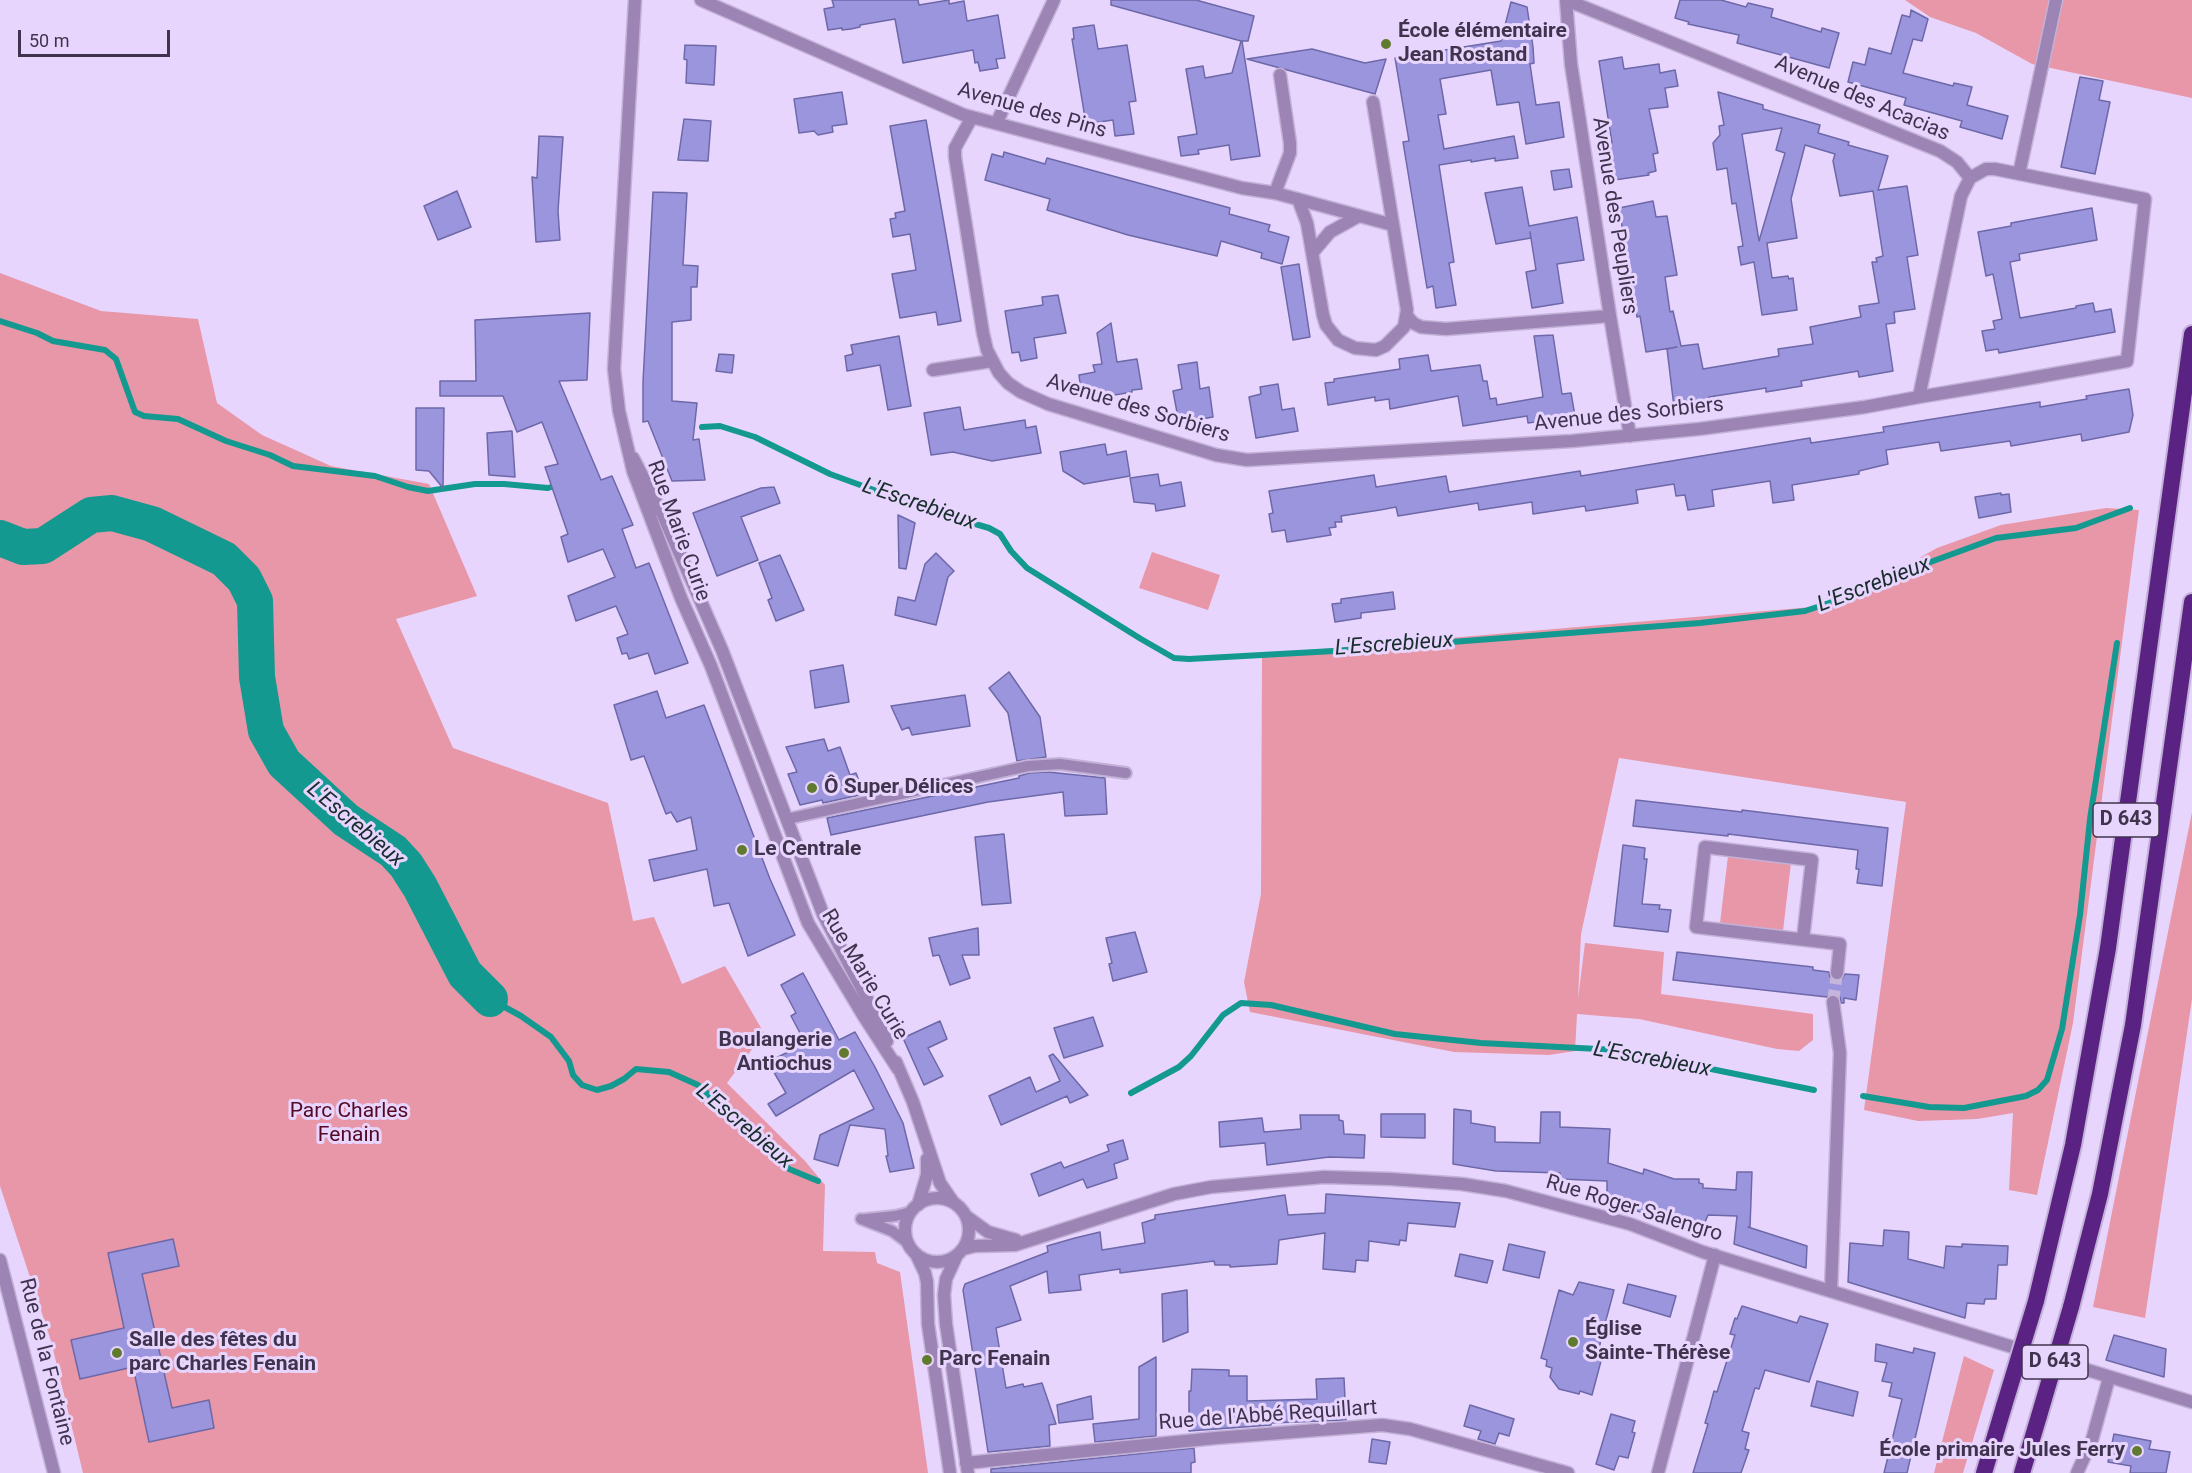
<!DOCTYPE html>
<meta charset="utf-8">
<style>
body{margin:0}
#map{position:relative;width:2192px;height:1473px;overflow:hidden;background:#e8d5fe;font-family:Roboto,sans-serif}
canvas{display:block}
.scale{position:absolute;left:18px;top:30px;width:152px;height:27px;box-sizing:border-box;border:3px solid #40334e;border-top:0;padding-left:8px;font-size:18px;line-height:21px;white-space:nowrap;color:#40334e;-webkit-text-stroke:4px #e8d5fe;paint-order:stroke}
</style>
<div id="map">
<canvas width="2192" height="1473"></canvas>
<div class="scale">50 m</div>
</div>
<script>
const g = document.querySelector('canvas').getContext('2d');
g.lineJoin = 'round';
function fill(path, color) { g.fillStyle = color; g.fill(path, 'evenodd'); }
const shape = rows => new Path2D(rows.map(r => 'M' + r).join(''));
function stroke(path, color, width, dash) { g.strokeStyle = color; g.lineWidth = width; g.lineCap = dash ? 'butt' : 'round'; g.setLineDash(dash || []); g.stroke(path); }
function label(font, color, halo, rows, align = 'center') {
  g.font = font + ' Roboto,sans-serif'; g.lineWidth = 6; g.setLineDash([]); g.textBaseline = 'middle'; g.strokeStyle = halo; g.fillStyle = color; for (const [text, x, y, turn = 0] of rows) {
    g.save(); g.translate(x, y); g.rotate((+turn || 0) * Math.PI / 180); g.textAlign = isNaN(turn) ? turn : align; if (halo) g.strokeText(text, 0, 0); g.fillText(text, 0, 0); g.restore();
  }
}
fill(shape([
 [1905,0,2192,0,2192,98,2032,64,1976,33,1930,17],
 [0,273,101,311,198,319,217,403,262,435,331,466,429,484,477,596,396,619,453,748,608,803,633,921,654,917,682,984,725,966,764,1033,727,1083,805,1161,825,1185,823,1251,875,1252,877,1263,900,1272,928,1473,83,1473,51,1341,0,1186],
 [2106,508,2139,510,2073,1023,2037,1195,2009,1190,2013,1113,1977,1119,1918,1121,1864,1110,1906,802,1619,758,1581,934,1578,999,1585,943,1664,952,1661,994,1813,1014,1813,1040,1799,1051,1777,1049,1639,1019,1577,1014,1575,1051,1549,1055,1454,1052,1250,1012,1244,982,1261,894,1262,654,1835,605,1937,548,2001,525],
 [1152,552,1220,575,1208,610,1139,588],
 [2192,812,2192,999,2145,1318,2093,1307],
 [1728,856,1791,863,1783,931,1720,923],
 [1964,1356,1994,1370,1963,1473,1934,1473]
]), '#e797a7');
stroke(shape([
 [0,321,37,333,53,341,105,350,116,359,135,412,144,416,178,419,226,441,270,455,293,466,375,476,408,487,428,491,475,484,504,484,548,488,558,485],
 [702,427,720,426,755,437,830,474,937,513,989,528,1000,534,1011,551,1027,568,1141,639,1174,658,1189,659,1334,651,1700,623,1805,611,1832,602,1895,575,1996,538,2076,528,2130,508],
 [490,999,521,1016,551,1037,569,1061,573,1075,582,1085,597,1090,611,1086,624,1079,636,1069,669,1072,698,1085,789,1169,818,1181],
 [1131,1093,1179,1067,1191,1056,1223,1015,1241,1003,1271,1005,1395,1034,1481,1043,1618,1050,1814,1090],
 [1863,1096,1929,1107,1964,1108,2026,1096,2038,1090,2047,1080,2062,1029,2080,915,2090,819,2117,643]
]), '#13998f', 6);
stroke(shape([
 [0,538,23,547,43,546,91,515,112,513,152,524,224,559,244,579,255,601,257,677,266,731,284,763,346,820,393,851,406,865,420,887,465,974,490,999]
]), '#13998f', 36);
const building = shape([
 [832,0,918,0,919,5,949,0,949,4,964,1,967,21,998,15,1005,58,996,59,998,68,980,71,978,62,975,63,973,50,903,63,895,19,860,25,860,27,851,29,842,30,842,28,828,30,824,9,834,7,832,0],
 [1111,0,1196,0,1254,16,1248,41,1242,41,1260,156,1231,160,1229,145,1198,150,1199,154,1181,156,1178,137,1197,134,1186,69,1203,66,1205,78,1232,73,1241,41,1111,5,1111,0],
 [1680,0,1721,0,1746,7,1748,3,1773,9,1771,17,1821,32,1822,28,1839,33,1829,68,1737,43,1739,35,1688,24,1689,22,1675,18,1680,0],
 [1511,2,1527,7,1533,47,1534,63,1530,64,1536,105,1559,102,1564,137,1526,144,1519,102,1497,105,1491,70,1440,79,1446,114,1438,115,1444,149,1514,136,1518,158,1495,161,1495,158,1471,162,1471,160,1439,165,1454,262,1449,263,1456,305,1436,308,1433,286,1427,288,1403,142,1409,141,1395,58,1501,41,1511,2],
 [1911,10,1928,19,1922,41,1913,39,1903,73,1953,86,1954,83,1972,87,1967,105,2008,116,2002,139,1960,127,1962,121,1904,105,1906,98,1848,82,1853,62,1865,65,1869,48,1891,54,1902,15,1910,17,1911,10],
 [1094,25,1098,49,1127,45,1136,101,1129,102,1134,134,1115,136,1113,120,1086,124,1072,39,1074,39,1073,28,1094,25],
 [685,45,716,46,714,85,686,83,687,60,684,59,685,45],
 [1312,49,1365,63,1386,59,1375,94,1247,59,1312,49],
 [1622,57,1624,69,1659,64,1660,73,1675,70,1678,86,1665,88,1668,107,1649,109,1658,153,1653,154,1656,171,1648,173,1649,175,1614,180,1609,143,1612,143,1599,61,1622,57],
 [2080,77,2103,81,2099,100,2110,102,2095,174,2061,167,2080,77],
 [842,92,847,124,832,126,833,132,818,135,814,131,799,133,794,99,842,92],
 [1718,92,1763,105,1763,109,1820,125,1818,133,1849,142,1848,145,1888,156,1878,190,1907,186,1918,255,1907,257,1915,309,1894,312,1895,323,1886,324,1893,371,1859,377,1858,371,1801,381,1802,386,1766,392,1766,388,1709,397,1709,401,1674,407,1667,349,1677,347,1646,352,1640,316,1637,317,1619,208,1653,201,1656,217,1667,216,1677,275,1665,277,1670,312,1673,311,1681,346,1698,344,1703,369,1779,356,1778,349,1813,344,1810,327,1861,317,1859,306,1879,303,1872,262,1877,262,1876,258,1883,256,1873,191,1840,196,1833,161,1835,154,1805,145,1791,199,1797,238,1767,243,1772,278,1788,276,1789,279,1793,278,1797,310,1762,315,1754,262,1741,265,1738,247,1743,246,1736,203,1732,204,1727,168,1717,170,1713,143,1720,135,1719,126,1724,125,1718,92],
 [1782,128,1776,150,1785,153,1759,241,1742,134,1782,128],
 [684,119,711,121,708,161,678,160,684,119],
 [926,120,961,321,938,325,936,312,900,318,892,274,916,270,910,234,893,237,890,219,896,218,895,213,905,211,890,126,926,120],
 [539,136,563,137,558,211,560,240,536,242,532,177,537,178,539,136],
 [1004,152,1045,164,1047,158,1230,208,1229,214,1270,225,1268,231,1289,237,1282,264,1261,258,1262,253,1221,241,1217,256,1128,235,1047,210,1050,199,985,180,992,154,1003,157,1004,152],
 [1569,169,1572,187,1554,190,1551,171,1569,169],
 [1522,187,1529,226,1577,217,1584,260,1557,264,1563,303,1532,308,1526,272,1536,270,1530,232,1531,238,1496,244,1485,193,1522,187],
 [457,191,471,227,438,240,424,206,457,191],
 [653,192,687,193,683,265,698,266,697,287,691,287,691,320,672,322,672,401,697,403,693,440,699,439,705,480,672,481,648,421,643,422,643,382,653,192],
 [2092,208,2097,240,2019,254,2020,260,2010,262,2020,318,2076,308,2076,306,2093,303,2095,312,2111,309,2115,332,1999,353,1998,349,1986,351,1982,331,1995,329,1993,321,2002,319,1993,274,1986,276,1978,232,2011,226,2011,223,2092,208],
 [1299,264,1310,337,1293,340,1281,267,1299,264],
 [1058,295,1066,333,1034,338,1037,358,1021,361,1019,352,1012,353,1005,311,1043,305,1042,297,1058,295],
 [590,313,587,380,559,381,601,480,612,476,633,525,622,529,636,568,649,563,688,663,655,674,648,653,629,659,627,653,622,654,617,638,628,634,616,606,576,621,568,596,615,577,603,549,568,562,561,537,568,534,545,467,558,464,542,422,517,432,503,396,440,396,440,381,476,381,475,320,590,313],
 [1111,323,1117,362,1137,359,1142,389,1132,390,1132,392,1097,398,1095,388,1081,391,1079,375,1095,372,1093,365,1102,364,1097,333,1111,323],
 [1553,335,1562,394,1571,393,1575,416,1528,423,1527,416,1463,426,1458,396,1390,409,1389,399,1375,401,1375,397,1328,405,1325,383,1334,382,1334,379,1400,369,1399,359,1428,355,1431,371,1480,365,1483,381,1487,381,1490,399,1496,398,1497,405,1543,397,1534,336,1553,335],
 [899,336,911,406,888,410,880,365,847,371,845,356,853,354,851,345,899,336],
 [719,354,734,355,732,373,716,371,719,354],
 [1197,362,1200,389,1209,387,1213,417,1179,423,1173,391,1182,389,1178,365,1197,362],
 [1278,384,1282,410,1294,408,1298,431,1256,438,1249,397,1261,394,1260,387,1278,384],
 [2129,389,2133,415,2129,432,2082,441,2081,434,2011,446,2010,441,1941,451,1939,442,1886,450,1888,464,1859,471,1859,474,1792,485,1794,500,1773,503,1770,481,1712,490,1714,506,1688,510,1685,495,1676,496,1674,484,1636,490,1638,503,1586,511,1585,506,1533,514,1532,502,1479,510,1478,503,1398,516,1396,507,1380,510,1341,516,1342,522,1335,522,1336,527,1329,528,1331,535,1287,542,1285,530,1272,532,1269,514,1273,513,1269,491,1374,475,1376,487,1446,476,1449,492,1580,471,1581,476,1810,438,1811,443,1884,432,1883,427,2008,407,2040,402,2040,407,2087,399,2086,396,2129,389],
 [960,407,964,430,1025,420,1026,428,1036,426,1041,453,992,461,953,452,931,455,924,413,960,407],
 [416,408,444,408,443,488,429,471,416,470,416,408],
 [512,431,515,477,489,475,487,433,512,431],
 [1105,444,1107,455,1126,451,1130,476,1084,484,1063,471,1060,452,1105,444],
 [1158,474,1160,486,1181,482,1185,506,1156,511,1155,504,1134,502,1130,478,1158,474],
 [774,487,780,503,741,517,758,560,717,576,693,513,761,488,774,487],
 [2001,493,2001,495,2009,494,2011,512,1979,518,1975,497,2001,493],
 [898,515,915,523,906,569,899,568,898,515],
 [936,553,954,571,948,577,936,625,895,615,898,597,915,601,925,564,936,553],
 [780,555,804,610,776,621,768,600,772,598,759,563,780,555],
 [1393,592,1395,609,1361,613,1361,618,1335,622,1332,604,1341,603,1341,599,1393,592],
 [843,665,849,702,815,708,810,671,843,665],
 [1009,672,1040,717,1046,757,1017,761,1008,713,989,688,1009,672],
 [657,691,666,718,704,705,770,879,795,935,748,956,729,903,714,906,707,869,654,881,649,860,697,850,691,817,677,822,671,812,666,814,644,756,631,760,614,705,657,691],
 [965,695,970,726,912,735,909,727,902,730,891,706,965,695],
 [824,739,828,751,840,747,850,775,856,773,864,794,823,803,822,800,800,805,788,774,797,772,786,747,824,739],
 [1048,772,1105,778,1107,814,1065,816,1063,792,988,802,831,835,827,818,1019,778,1019,776,1029,773,1048,772],
 [1636,800,1742,812,1742,810,1888,828,1882,886,1857,883,1859,869,1856,869,1858,850,1728,834,1728,836,1633,826,1636,800],
 [1004,834,1011,903,982,905,975,837,1004,834],
 [1623,845,1645,848,1644,859,1647,859,1642,904,1660,905,1659,909,1671,910,1668,932,1614,926,1623,845],
 [978,928,979,955,962,955,970,978,950,985,939,955,933,956,929,938,978,928],
 [1135,932,1147,972,1113,981,1109,964,1112,963,1106,938,1135,932],
 [1677,952,1813,967,1813,970,1829,972,1830,977,1836,981,1841,980,1845,974,1859,975,1856,1000,1844,998,1844,1003,1841,1003,1840,997,1836,994,1827,997,1673,980,1677,952],
 [803,973,839,1040,855,1032,875,1067,903,1123,914,1168,890,1172,886,1156,888,1156,885,1129,850,1125,838,1166,814,1159,820,1135,874,1109,854,1070,776,1116,768,1104,786,1093,768,1062,790,1051,785,1041,800,1033,791,1016,796,1013,781,985,803,973],
 [1093,1017,1103,1046,1064,1058,1054,1028,1093,1017],
 [940,1021,947,1039,928,1048,943,1076,924,1085,903,1038,940,1021],
 [1053,1054,1088,1095,1070,1103,1067,1096,1001,1125,989,1096,1030,1077,1036,1092,1060,1081,1049,1056,1053,1054],
 [1454,1109,1471,1111,1471,1123,1495,1127,1495,1142,1540,1143,1541,1112,1560,1112,1560,1127,1610,1129,1608,1163,1643,1174,1644,1169,1674,1179,1699,1179,1699,1183,1703,1184,1703,1188,1736,1190,1737,1172,1752,1172,1750,1227,1748,1227,1807,1246,1806,1268,1734,1244,1737,1216,1708,1215,1701,1232,1607,1201,1607,1181,1560,1179,1560,1173,1496,1171,1453,1164,1454,1109],
 [1381,1114,1425,1114,1425,1138,1381,1137,1381,1114],
 [1300,1115,1339,1115,1339,1120,1343,1121,1344,1134,1365,1135,1364,1158,1329,1157,1267,1165,1265,1143,1220,1147,1219,1122,1262,1118,1264,1132,1301,1129,1300,1115],
 [1123,1140,1128,1159,1114,1164,1117,1178,1087,1188,1083,1179,1039,1196,1031,1174,1061,1162,1064,1168,1109,1151,1107,1145,1123,1140],
 [1326,1194,1460,1203,1455,1227,1408,1223,1406,1241,1400,1240,1399,1245,1369,1241,1368,1261,1356,1260,1355,1272,1323,1269,1325,1233,1279,1240,1277,1264,1230,1267,1230,1265,1215,1265,1214,1261,1120,1273,1120,1269,1079,1275,1081,1290,1049,1293,1047,1271,1010,1286,1021,1320,996,1328,1006,1388,1023,1384,1024,1387,1042,1383,1056,1424,1049,1425,1050,1446,988,1452,963,1290,965,1284,1048,1252,1047,1246,1075,1238,1100,1232,1102,1250,1145,1243,1142,1223,1155,1219,1155,1215,1285,1195,1288,1215,1325,1213,1326,1194],
 [1884,1230,1909,1232,1908,1259,1944,1268,1946,1246,1962,1247,1962,1244,2008,1246,2007,1265,1998,1265,1996,1299,1985,1299,1984,1304,1967,1303,1965,1318,1848,1282,1850,1243,1883,1246,1884,1230],
 [173,1239,179,1266,142,1274,172,1408,209,1400,214,1428,149,1442,133,1367,80,1379,71,1340,124,1328,108,1253,173,1239],
 [1509,1244,1545,1252,1539,1278,1503,1270,1509,1244],
 [1460,1254,1493,1261,1487,1283,1455,1276,1460,1254],
 [1579,1282,1614,1290,1601,1339,1597,1360,1601,1361,1592,1395,1580,1391,1579,1394,1559,1389,1550,1377,1552,1368,1546,1366,1547,1360,1541,1358,1559,1290,1573,1295,1579,1282],
 [1628,1284,1676,1296,1670,1317,1623,1303,1628,1284],
 [1187,1290,1188,1332,1163,1342,1162,1294,1187,1290],
 [1742,1306,1797,1323,1800,1316,1828,1324,1809,1382,1765,1370,1759,1389,1755,1388,1742,1431,1749,1433,1745,1449,1749,1450,1741,1473,1693,1473,1708,1424,1705,1423,1710,1406,1714,1391,1717,1392,1735,1335,1730,1334,1735,1318,1737,1319,1742,1306],
 [2114,1335,2166,1349,2164,1377,2106,1360,2114,1335],
 [1876,1344,1913,1353,1914,1348,1935,1353,1907,1473,1884,1473,1902,1399,1889,1396,1892,1383,1882,1381,1887,1363,1875,1361,1876,1344],
 [1156,1357,1156,1436,1095,1442,1093,1424,1139,1419,1139,1367,1156,1357],
 [1192,1369,1229,1370,1229,1376,1247,1376,1247,1401,1317,1399,1316,1379,1344,1378,1346,1420,1271,1423,1271,1425,1189,1431,1189,1391,1191,1391,1192,1369],
 [1817,1381,1858,1392,1853,1416,1811,1406,1817,1381],
 [1091,1396,1093,1419,1059,1423,1057,1405,1091,1396],
 [1470,1405,1514,1419,1509,1436,1499,1433,1495,1444,1478,1439,1481,1431,1464,1426,1470,1405],
 [1611,1414,1635,1421,1632,1432,1635,1433,1628,1458,1619,1456,1614,1470,1596,1464,1611,1414],
 [2114,1434,2151,1441,2149,1449,2170,1452,2166,1473,2130,1473,2131,1466,2108,1462,2114,1434],
 [1372,1439,1390,1442,1386,1464,1369,1462,1372,1439],
 [1194,1448,1195,1462,1191,1463,1191,1473,991,1473,991,1469,1194,1448]
]);
fill(building, '#9b95de');
stroke(building, '#6d68a8', 1.5);
stroke(shape([
 [1833,1002,1837,973]
]), '#c6b5db', 12, [12, 6]);
const service = shape([
 [787,819,1028,766,1060,764,1126,773],
 [861,1219,892,1231,908,1243],
 [866,1219,895,1216,911,1212]
]);
const minor = shape([
 [701,0,964,115,1242,188,1275,193,1393,225],
 [1566,0,1940,151,1957,162,1970,178],
 [1566,0,1571,64,1610,316,1630,436],
 [972,117,955,148,955,157,983,333,987,350,999,373,1008,383,1021,392,1048,404,1216,455,1247,460,1572,441,1699,429,1865,407,1919,397,2009,382,2127,361,2145,199,1995,169,1986,169,1970,178,1961,196,1919,397],
 [997,122,1054,0],
 [2019,174,2056,0],
 [1275,193,1290,153,1290,143,1280,75],
 [1298,199,1307,223,1323,315,1326,325,1338,340,1355,348,1376,350,1385,346,1404,327,1407,310,1373,102],
 [1313,252,1330,232,1357,217],
 [1407,316,1413,323,1421,327,1446,329,1610,316],
 [933,370,992,361],
 [1803,939,1812,860,1705,847,1696,927,1840,944,1837,973],
 [0,1260,54,1473],
 [1831,1291,1840,1053,1833,1002],
 [966,1463,1216,1438,1382,1425,1410,1429,1568,1473],
 [1658,1473,1715,1255],
 [2077,1473,2092,1440,2109,1378]
]);
const tertiary = shape([
 [635,0,614,369,619,411,633,471,681,598,711,666,808,923,863,1015,898,1069],
 [633,458,663,515,722,650,823,914,876,1016,887,1041],
 [896,1062,913,1102,940,1183,953,1202],
 '905 1230a32 32 0 1 1 64 0a32 32 0 1 1-64 0Z',
 [918,1205,927,1175,927,1159],
 [966,1216,988,1232,1016,1240],
 [963,1249,975,1246,1015,1245,1174,1194,1211,1187,1324,1177,1390,1179,1462,1184,1506,1191,1630,1224,1703,1252,2192,1402],
 [916,1254,925,1273,927,1282,928,1324,950,1473],
 [957,1255,946,1279,944,1295,946,1324,968,1473]
]);
const trunk = shape([
 [2036,1301,2073,1145,2108,948,2192,334],
 [2071,1307,2100,1194,2133,1025,2192,602],
 [1984,1473,2004,1406],
 [2022,1473,2039,1416]
]);
stroke(service, '#c3b1d7', 14);
stroke(minor, '#c3b1d7', 15);
stroke(tertiary, '#c3b1d7', 15);
stroke(trunk, '#c3b1d7', 20);
stroke(service, '#9c84b4', 10);
stroke(minor, '#9c84b4', 12);
stroke(tertiary, '#9c84b4', 12);
stroke(trunk, '#5a2283', 16);
const trunkBridge = shape([
 [2004,1406,2036,1301],
 [2039,1416,2071,1307]
]);
stroke(trunkBridge, '#c3b1d7', 20, []);
stroke(trunkBridge, '#5a2283', 16);
for (const [x, y, r, color] of [
 [1386,44,6,"#607b30"],
 [812,788,6,"#607b30"],
 [742,850,6,"#607b30"],
 [844,1053,6,"#607b30"],
 [1573,1342,6,"#607b30"],
 [117,1353,6,"#607b30"],
 [927,1360,6,"#607b30"],
 [2137,1451,6,"#607b30"]
]) { const dot = new Path2D(); dot.arc(x, y, r, 0, 2 * Math.PI); g.fillStyle = color; g.fill(dot); stroke(dot, '#e8d5fe', 2); }
for (const [x, y, w] of [
 [2126,820,66],
 [2055,1362,66]
]) { const box = new Path2D(); box.roundRect(x - w / 2, y - 17, w, 34, 4.5); g.fillStyle = '#e8d5fe'; g.fill(box); stroke(box, '#40334e', 1.5); }
label('bold 20px', '#40334e', null, [
 ["D 643",2126,820],
 ["D 643",2055,1362]
]);
label('bold 21px', '#40334e', '#e8d5fe', [
 ["École élémentaire",1398,32],
 ["Jean Rostand",1398,56],
 ["Ô Super Délices",824,788],
 ["Le Centrale",754,850],
 ["Boulangerie",832,1041,"right"],
 ["Antiochus",832,1065,"right"],
 ["Église",1585,1330],
 ["Sainte-Thérèse",1585,1354],
 ["Salle des fêtes du",129,1341],
 ["parc Charles Fenain",129,1365],
 ["Parc Fenain",939,1360],
 ["École primaire Jules Ferry",2125,1451,"right"]
], 'left');
label('21px', '#40334e', '#e8d5fe', [
 ["Avenue des Acacias",1862,99,23],
 ["Avenue des Pins",1032,111,16],
 ["Avenue des Peupliers",1614,216,81],
 ["Avenue des Sorbiers",1138,409,17],
 ["Avenue des Sorbiers",1629,415,-6],
 ["Rue Marie Curie",678,531,70],
 ["Rue Marie Curie",864,975,59],
 ["Rue Roger Salengro",1634,1209,17],
 ["Rue de la Fontaine",46,1362,76],
 ["Rue de l'Abbé Requillart",1268,1416,-4]
]);
label('21px', '#540823', '#e8d5fe', [
 ["Parc Charles",349,1112],
 ["Fenain",349,1136]
]);
label('italic 22px', '#192e2c', '#e8d5fe', [
 ["L'Escrebieux",919,505,19],
 ["L'Escrebieux",1874,585,-21],
 ["L'Escrebieux",1394,645,-4],
 ["L'Escrebieux",355,825,40],
 ["L'Escrebieux",1652,1060,10],
 ["L'Escrebieux",744,1127,40]
]);
</script>
